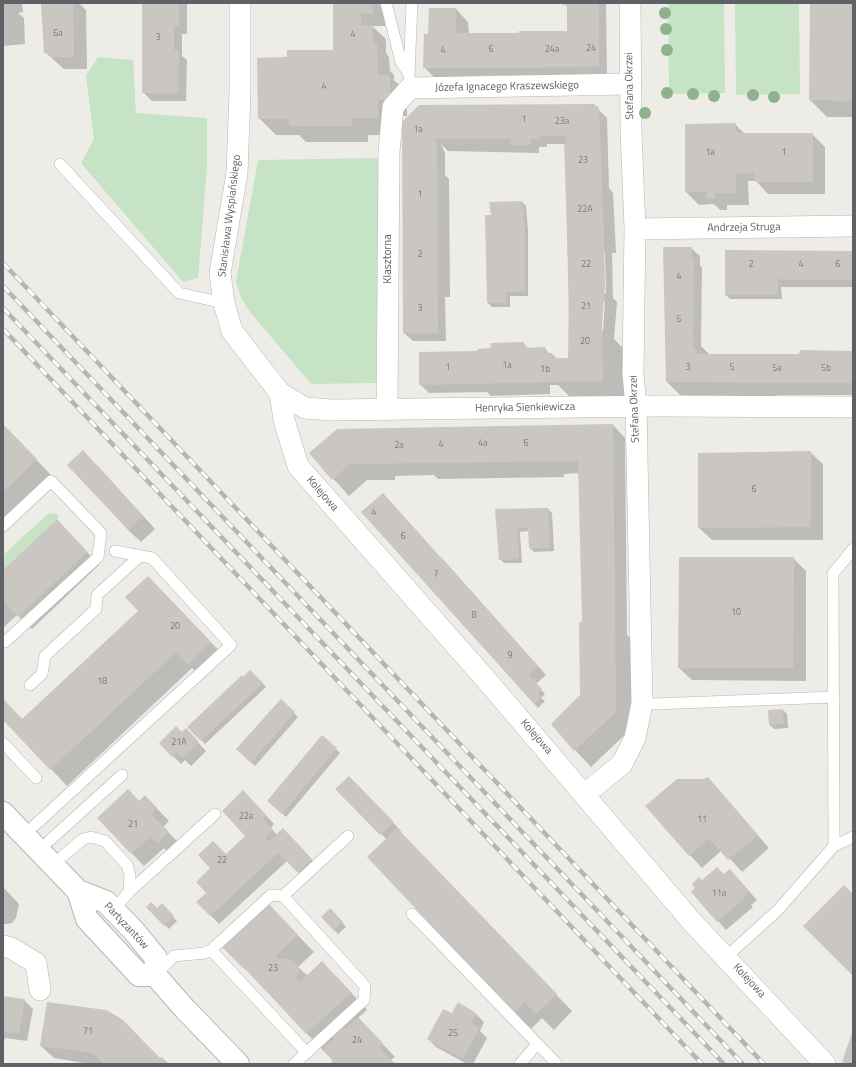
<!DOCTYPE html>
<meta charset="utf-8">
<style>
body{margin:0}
#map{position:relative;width:856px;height:1067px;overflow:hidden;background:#eeece6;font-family:"Titillium Web",sans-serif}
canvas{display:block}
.frame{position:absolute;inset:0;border:4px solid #5e6165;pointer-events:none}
</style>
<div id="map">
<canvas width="856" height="1067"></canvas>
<div class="frame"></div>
</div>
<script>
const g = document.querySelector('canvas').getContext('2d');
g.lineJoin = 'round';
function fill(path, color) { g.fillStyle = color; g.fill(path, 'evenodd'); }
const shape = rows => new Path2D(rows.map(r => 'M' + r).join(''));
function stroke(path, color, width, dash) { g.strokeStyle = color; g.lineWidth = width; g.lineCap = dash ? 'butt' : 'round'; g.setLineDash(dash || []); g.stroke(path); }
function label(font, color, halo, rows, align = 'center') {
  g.font = font + ' "Titillium Web",sans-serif'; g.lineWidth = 3.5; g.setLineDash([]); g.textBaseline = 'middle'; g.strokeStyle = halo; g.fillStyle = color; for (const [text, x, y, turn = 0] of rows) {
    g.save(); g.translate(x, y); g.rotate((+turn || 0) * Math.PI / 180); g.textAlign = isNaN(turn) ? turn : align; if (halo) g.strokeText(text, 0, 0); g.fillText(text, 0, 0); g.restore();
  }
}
fill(shape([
 [668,3,724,3,725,93,669,94],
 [735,3,799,3,800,94,736,95],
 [98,57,133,60,136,113,207,118,207,168,198,278,183,282,81,163,94,139,86,75],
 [379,158,376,383,311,384,250,312,241,298,236,282,258,160],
 [49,513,56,514,59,516,57,519,3,570,3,555]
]), '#c7e3c5');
fill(shape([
 [3,3,22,3,23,12,18,13,24,18,25,44,3,46],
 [42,3,79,3,86,10,87,69,64,69,45,52],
 [143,3,187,3,187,34,182,34,182,56,187,60,186,101,152,101,143,92],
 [334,3,385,3,385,26,372,26,386,39,386,53,389,57,390,71,394,75,394,80,407,93,407,116,395,116,394,135,368,135,368,142,306,142,299,135,276,135,259,118,288,58,334,53],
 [564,3,606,3,607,76,532,79,528,75,475,76,475,80,437,80,424,67,429,35,456,9,468,22,469,34,568,32,568,8],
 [811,3,853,3,853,117,827,117,810,100],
 [594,105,607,118,609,188,613,193,616,253,612,253,613,298,617,302,614,339,625,350,625,404,577,404,558,385,550,385,550,394,491,396,487,392,429,393,420,384,477,352,523,343,529,349,545,348,549,354,552,354,556,358,570,359,565,144,547,144,547,147,539,147,539,153,448,151,441,144,445,153,445,175,449,179,450,297,445,297,446,341,413,341,404,333,403,122],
 [603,253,605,253,606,293,604,293],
 [603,301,605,301,603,331,601,330],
 [735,124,745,134,812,134,825,147,825,194,768,194,756,181,748,181,749,205,727,205,727,210,720,210,714,204,699,205,686,192],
 [735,132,737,132,737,156],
 [522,202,526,206,528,230,528,296,510,296,510,307,492,307,488,303,486,216,492,216],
 [691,248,700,256,700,265,702,268,701,346,710,355,800,355,853,352,853,395,777,395,777,406,690,405,667,382],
 [853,252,853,287,781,287,782,299,730,299,726,295,726,278],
 [3,425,52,476,3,524],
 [613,425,625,438,627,635,631,639,632,728,591,767,552,725,581,696,583,623,580,473,564,474,564,477,438,479,433,474,433,475,395,476,395,480,367,480,349,496,310,453],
 [810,452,823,464,823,540,712,540,699,528],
 [96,464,155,529,141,542,128,530],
 [548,509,552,513,554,551,534,552,530,548,529,531,520,532,522,563,504,563,500,559,497,528],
 [70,533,99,565,32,629,17,615,4,627,3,572],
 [440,556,546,675,536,684,545,694,541,698,545,701,538,708,523,691],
 [793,558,806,571,806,681,692,680,679,668],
 [161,590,223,655,201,677,192,668,67,786,5,720,3,722,3,699,23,720],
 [250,671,266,687,205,744,189,727],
 [281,701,298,717,255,766,238,749],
 [783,710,787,714,788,728,774,729,770,725],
 [182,733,194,738,206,751,191,766,185,760,181,764,173,756],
 [322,736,340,753,286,817,272,804],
 [349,777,401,831,400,832,572,1011,554,1030,542,1018,531,1029,514,1013,386,839,337,789],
 [708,778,769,848,742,872,722,850,702,868,690,855,705,780],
 [145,796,169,821,163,827,181,845,170,855,164,848,144,866,98,818,139,802],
 [252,800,274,824,271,828,277,835,291,838,319,868,307,881,287,861,219,924,198,902,207,893,226,855,247,836],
 [730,870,757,900,751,905,753,907,726,930,692,892,702,881,724,875],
 [3,887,19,904,16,918,12,923,6,924,3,924],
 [162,905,177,921,169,929,148,907,157,909],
 [334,913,346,927,338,934,322,917],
 [285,922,314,952,298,967,308,976,322,963,339,979,367,1010,358,1018,395,1057,391,1060,395,1064,336,1064,224,947],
 [3,997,24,1000,33,1009,27,1041,5,1038,3,1045],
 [48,1003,162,1063,168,1064,89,1064,54,1058,41,1046],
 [459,1004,476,1014,484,1022,480,1031,487,1038,473,1064,467,1064,436,1047,428,1039,453,1014]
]), '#0003');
fill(shape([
 [41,3,73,3,74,57,51,57,49,54,44,53],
 [142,3,179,3,179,26,174,26,174,50,179,50,178,93,142,93],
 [333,3,372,3,373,14,361,14,361,26,373,25,373,43,377,44,378,75,390,75,390,100,378,100,378,118,352,118,352,126,289,126,289,119,258,119,257,58,287,57,287,50,333,50],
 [563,3,599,3,599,67,423,68,424,34,428,34,429,8,456,8,456,33,519,33,519,31,567,31,567,5,563,5],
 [810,3,853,3,853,101,809,100],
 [594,104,599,108,604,241,605,288,602,325,603,381,419,385,419,352,477,351,478,349,490,348,491,343,524,342,525,348,545,347,545,353,552,353,552,358,568,358,569,289,564,143,567,140,565,136,539,136,539,139,531,139,531,145,510,145,510,139,435,139,437,144,438,333,403,333,402,122,419,105],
 [736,123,736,133,813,133,813,182,755,182,754,173,736,173,736,193,715,193,715,198,706,198,706,192,685,192,685,124],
 [522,201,525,225,525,292,506,292,507,303,487,303,485,215,491,215,489,202],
 [663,247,692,247,692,258,694,259,693,337,694,349,698,354,799,354,800,350,853,351,853,383,666,382],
 [725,250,853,251,853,280,725,279],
 [725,279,778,280,778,295,725,295],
 [3,424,37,459,3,492],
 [613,424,616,712,574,751,551,724,580,695,579,622,582,622,578,461,350,464,332,480,309,453,337,429],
 [83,450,143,516,128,530,67,465],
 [811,451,811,527,698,528,698,453],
 [383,493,538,666,529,675,542,689,538,693,541,697,534,704,361,512],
 [548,508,550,548,529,548,528,528,517,528,519,559,499,560,495,509],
 [57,519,87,552,18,617,4,602,3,604,3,570],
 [679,557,794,557,793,668,678,668],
 [148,576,211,642,188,665,176,652,50,770,3,720,3,699,22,719,138,611,125,597],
 [250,670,263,683,201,741,187,727,242,675,243,677],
 [281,699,295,712,251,763,236,749],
 [783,709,784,724,769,725,768,710],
 [176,726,182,732,186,728,199,742,182,758,177,753,172,757,159,743],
 [322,735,337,748,282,814,267,801],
 [349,776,394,822,380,835,335,789],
 [708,777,758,835,728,860,709,838,689,856,645,806,677,779,704,779],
 [128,789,139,801,145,795,157,808,151,814,169,832,157,843,151,836,131,854,97,818],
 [243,790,266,815,263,819,273,830,265,838,268,842,283,828,312,859,298,873,278,853,210,916,196,902,206,893,196,882,210,868,198,855,213,841,226,854,245,836,222,811],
 [397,828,557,994,536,1014,525,1002,514,1013,367,857],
 [717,867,724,874,730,869,749,891,744,896,745,898,717,922,691,892,695,888,692,884,699,877,702,880],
 [844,885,853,894,853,976,803,926],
 [151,902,157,908,162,903,174,916,164,926,146,907],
 [269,904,298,935,275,956,279,960,288,958,297,964,299,971,296,979,300,982,322,961,351,993,306,1034,246,969,245,970,222,947],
 [330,908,343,922,334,931,321,917],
 [3,996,25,999,19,1033,3,1031],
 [47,1002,106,1010,115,1015,123,1020,160,1058,162,1057,169,1064,104,1064,95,1055,89,1052,40,1046],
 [458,1002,476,1013,471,1023,479,1028,463,1059,427,1039,443,1009,452,1013],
 [358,1017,383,1043,379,1047,395,1064,333,1064,331,1062,333,1061,323,1050,334,1039,332,1037,344,1027,346,1029],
 [853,1030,853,1064,849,1064,842,1062]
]), '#cac7c3');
const lane = shape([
 [386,3,401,62,409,74],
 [410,88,409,74,412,3],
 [60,164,179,293,224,303],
 [3,526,51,481,101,533,98,557,5,642,3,640],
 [30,685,42,674,45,656,96,609,97,595,140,556],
 [642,703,655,704,834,697],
 [3,743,36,778],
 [34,826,231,645,152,558,115,551],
 [49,841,122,775],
 [834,846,853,837],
 [63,856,83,839,91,837,105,841,127,865,130,875,129,892],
 [283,896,365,986,364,1000,294,1064],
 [114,909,129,892,215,814],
 [412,914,556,1063],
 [211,950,307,1053],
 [726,957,778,910,834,846,833,574,853,549],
 [157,973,174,956,205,953,211,950,271,895,283,896,348,836],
 [520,1064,537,1044]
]);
const street = shape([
 [240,3,240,93,237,173,220,273,224,303,232,331,280,393,305,408,331,410,660,406,853,407],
 [635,229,853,226],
 [280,393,284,420,298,466,489,683,693,923,825,1064],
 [387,410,389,152,393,107,410,88,630,84],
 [585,794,622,764,635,738,642,703,636,406,633,373,635,229,631,131,630,3],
 [3,946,11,948,36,963,40,990]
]);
const secondary = shape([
 [3,813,78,891,106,902,134,931,156,958,155,975,185,1009,238,1064],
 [78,891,87,919,139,975,155,975]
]);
stroke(lane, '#b3b6b9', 12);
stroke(street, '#b3b6b9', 22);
stroke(secondary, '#b2b5b9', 24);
stroke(lane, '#fff', 11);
stroke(street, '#fff', 21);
stroke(secondary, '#fff', 22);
const rail = shape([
 [3,263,764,1064],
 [3,286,743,1064],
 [3,308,724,1064],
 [3,329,702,1064]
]);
stroke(rail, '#b4b5b5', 4.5);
stroke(rail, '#fff', 3, [9]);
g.fillStyle = '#8eb28a';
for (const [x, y] of [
 [665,13],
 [666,29],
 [667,50],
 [667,93],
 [693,94],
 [753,95],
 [714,96],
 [774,97],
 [645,113]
]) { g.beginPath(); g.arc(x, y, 6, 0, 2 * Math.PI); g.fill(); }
label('9px', '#797a7c', null, [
 ["6a",58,34],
 ["4",353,35],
 ["3",158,38],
 ["24",591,49],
 ["6",491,50],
 ["24a",552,50],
 ["4",443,51],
 ["4",324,87],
 ["1",524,120],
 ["23a",562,122],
 ["1a",418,130],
 ["1a",710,153],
 ["1",784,153],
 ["23",583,161],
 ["1",420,195],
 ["22A",585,210],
 ["2",420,255],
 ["22",586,265],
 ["2",751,265],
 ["4",801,265],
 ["6",838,265],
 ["4",679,277],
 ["21",586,307],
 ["3",420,309],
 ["5",679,320],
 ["20",585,342],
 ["1a",507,366],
 ["1",448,368],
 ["3",688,368],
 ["5",732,368],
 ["5a",777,369],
 ["5b",826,369],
 ["1b",545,370],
 ["4a",483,444],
 ["6",526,444],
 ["4",441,445],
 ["2a",399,446],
 ["6",754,490],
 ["4",374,513],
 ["6",403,537],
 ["7",436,575],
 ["10",736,613],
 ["8",474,616],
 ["20",175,627],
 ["9",510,656],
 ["18",102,682],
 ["21A",179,743],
 ["22a",246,817],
 ["11",702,820],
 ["21",133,825],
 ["22",222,861],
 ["11a",719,894],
 ["23",273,969],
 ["71",88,1032],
 ["25",453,1034],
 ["24",357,1041]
]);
label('11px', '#5e6165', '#fff', [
 ["Stefana Okrzei",630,86,-91],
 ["Józefa Ignacego Kraszewskiego",507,87,-1],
 ["Stanisława Wyspiańskiego",230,216,-83],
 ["Andrzeja Struga",744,228,-1],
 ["Klasztorna",388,259,-90],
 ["Henryka Sienkiewicza",525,408,-1],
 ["Stefana Okrzei",635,409,-92],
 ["Kolejowa",322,494,49],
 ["Kolejowa",536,737,49],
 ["Partyzantów",126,926,47],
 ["Kolejowa",749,981,47]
]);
</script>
